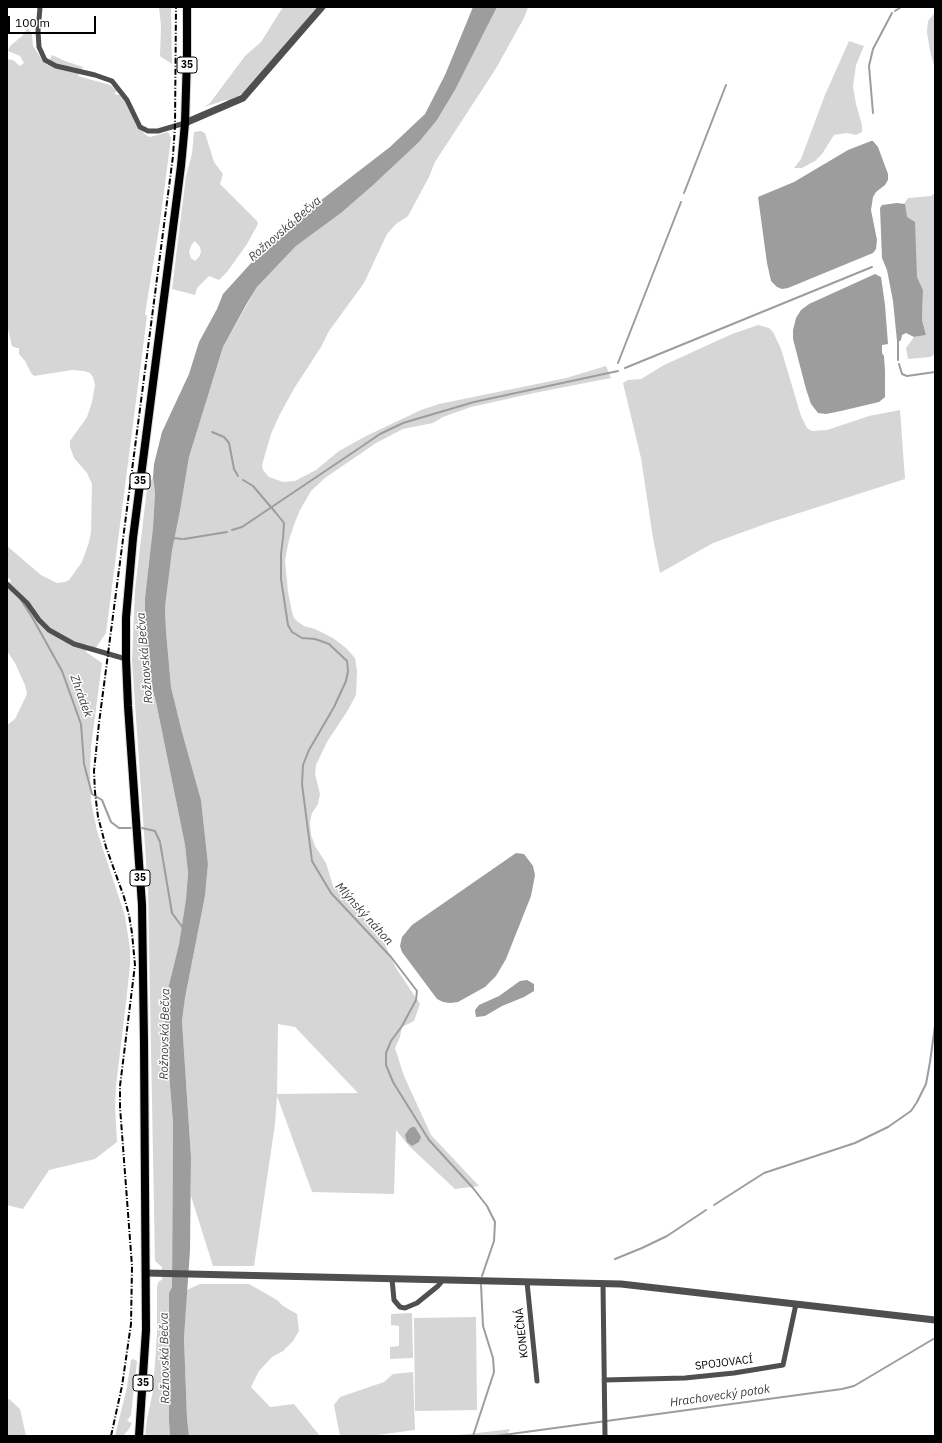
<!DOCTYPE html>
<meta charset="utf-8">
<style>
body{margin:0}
#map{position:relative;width:942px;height:1443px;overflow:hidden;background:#fff;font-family:"IBM Plex Sans",sans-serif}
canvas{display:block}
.frame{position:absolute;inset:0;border:8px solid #000;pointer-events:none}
.scale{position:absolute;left:8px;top:16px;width:88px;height:18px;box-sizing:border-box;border:2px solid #000;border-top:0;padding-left:5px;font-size:12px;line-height:14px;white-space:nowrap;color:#000;-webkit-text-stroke:3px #fff;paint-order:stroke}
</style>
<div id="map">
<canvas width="942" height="1443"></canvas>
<div class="frame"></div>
<div class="scale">100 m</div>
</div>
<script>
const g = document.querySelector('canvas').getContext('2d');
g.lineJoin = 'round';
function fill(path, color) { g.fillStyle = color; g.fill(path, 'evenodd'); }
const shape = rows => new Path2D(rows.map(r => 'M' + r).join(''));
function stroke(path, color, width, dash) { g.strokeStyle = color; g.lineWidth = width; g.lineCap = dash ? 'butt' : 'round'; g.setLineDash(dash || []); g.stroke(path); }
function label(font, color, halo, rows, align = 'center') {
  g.font = font + ' "IBM Plex Sans",sans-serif'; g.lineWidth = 3; g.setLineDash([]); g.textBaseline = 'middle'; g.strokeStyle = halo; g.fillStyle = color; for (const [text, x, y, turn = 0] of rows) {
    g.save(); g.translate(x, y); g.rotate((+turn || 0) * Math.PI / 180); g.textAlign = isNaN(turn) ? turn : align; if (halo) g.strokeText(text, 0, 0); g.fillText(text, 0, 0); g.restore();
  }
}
fill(shape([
 [159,7,171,7,172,64,160,56,161,26],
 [283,7,320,7,243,93,229,101,226,100,204,107,210,103,245,56,261,42],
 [497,7,528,7,524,18,495,70,435,162,429,177,408,216,396,224,387,234,364,283,329,331,321,347,295,387,280,414,271,434,262,465,263,470,269,477,283,482,295,481,316,470,339,451,366,436,421,410,439,404,566,378,606,366,611,378,534,393,471,407,443,417,433,423,403,429,376,443,325,478,311,491,300,510,295,522,289,540,285,560,288,592,292,612,294,618,298,622,304,626,315,629,333,638,346,648,355,658,357,671,356,695,348,710,327,742,316,765,315,774,320,794,318,804,312,813,310,822,311,835,315,846,326,863,333,886,354,904,366,921,379,932,396,968,420,1004,414,1021,402,1027,400,1037,395,1048,404,1076,431,1135,479,1186,455,1189,409,1146,396,1130,394,1194,312,1192,277,1096,275,1124,254,1266,213,1266,191,1196,191,1157,182,1021,185,998,205,896,208,864,201,800,182,732,171,687,166,631,165,607,172,551,180,511,189,457,223,347,257,287,296,246,341,213,419,142,437,120,455,90],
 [278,1024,295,1027,358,1093,277,1094],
 [935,12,935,70,930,51,927,32,928,21],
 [28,28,32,35,33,46,41,58,47,65,52,55,65,61,83,67,78,76,110,85,118,91,114,93,117,95,123,95,139,128,146,135,150,137,168,132,171,138,160,222,145,314,147,316,106,633,95,649,87,644,86,652,102,663,91,747,90,771,91,801,97,831,125,916,130,949,130,965,127,994,116,1086,115,1107,117,1142,95,1159,49,1170,23,1209,7,1205,7,725,15,719,27,694,25,685,15,663,7,651,7,589,11,580,7,577,7,546,41,575,57,583,65,582,69,580,82,562,89,542,91,532,92,484,87,473,74,458,70,447,70,441,87,417,92,402,95,385,93,377,90,373,84,371,72,370,34,376,31,373,25,361,19,354,19,348,16,348,12,346,7,325,7,59,13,60,20,66,24,63,20,56,8,51,10,46,22,36],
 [849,41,864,46,856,65,853,86,856,104,862,125,862,132,856,135,847,133,834,135,822,154,815,161,802,168,794,168,801,159,825,95],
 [201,131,205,133,214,162,223,174,220,184,257,221,258,224,247,244,227,272,219,280,209,276,197,288,195,295,172,289,186,176,192,154,194,132],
 [195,241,200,247,201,252,199,257,195,261,191,258,189,252,192,244],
 [935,193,935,354,930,357,908,359,906,348,914,337,926,335,922,320,923,290,917,277,904,204,908,198,931,196],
 [758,325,769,328,773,332,781,349,801,416,807,428,812,431,827,430,869,416,900,410,905,479,768,523,713,543,660,573,653,538,641,458,623,383,628,380,641,379,664,365,732,334],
 [153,477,155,493,153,527,145,598,145,635,148,678,152,687,156,702,185,845,188,873,186,899,179,944,167,993,165,1025,173,1123,172,1287,169,1293,169,1421,170,1436,145,1436,147,1419,153,1391,157,1334,157,1286,159,1281,162,1280,162,1267,155,1261,148,890,132,660,135,590,147,488],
 [200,1284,249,1284,277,1300,283,1306,297,1314,299,1331,293,1341,283,1351,272,1357,259,1371,251,1387,270,1407,294,1404,320,1436,189,1436,187,1418,184,1338,187,1290],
 [412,1313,413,1358,390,1359,390,1347,399,1346,399,1326,391,1325,391,1314],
 [476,1317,477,1410,415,1411,414,1318],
 [133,1359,137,1361,131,1415,127,1421,132,1423,129,1429,123,1436,115,1436,127,1387,131,1360],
 [413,1372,415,1430,370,1436,340,1436,334,1405,340,1397,384,1382,393,1374],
 [9,1399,20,1409,26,1436,7,1436,7,1400],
 [510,1429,506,1436,447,1436,478,1433]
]), '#d6d6d6');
fill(shape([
 [473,7,497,7,455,90,437,120,419,142,373,185,341,213,296,246,257,287,246,305,223,347,189,457,180,511,172,551,165,607,166,631,171,687,182,732,201,800,208,864,205,896,185,998,182,1021,191,1157,190,1250,184,1338,187,1418,189,1436,170,1436,169,1421,169,1293,172,1287,173,1123,165,1025,167,993,179,944,186,899,188,873,185,845,156,702,152,687,148,678,146,664,145,635,145,598,153,527,155,493,153,477,154,464,162,432,189,374,199,342,217,309,223,294,262,251,285,228,390,147,425,114,445,75],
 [871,141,873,141,878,147,888,174,888,180,885,185,876,192,873,197,871,210,877,240,876,249,873,253,788,288,782,289,777,287,771,281,767,263,758,197,794,182,848,150],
 [897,203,905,204,907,217,915,222,917,277,923,290,922,320,926,335,914,337,906,333,902,335,901,340,900,341,897,341,893,301,887,270,882,258,880,208,882,205],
 [875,274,881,277,885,305,888,344,882,345,882,353,884,356,885,371,885,397,879,402,841,411,826,414,818,413,811,404,806,389,793,339,793,330,796,318,801,310,809,304],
 [516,853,524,854,533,866,535,875,531,896,506,959,496,976,485,987,458,1002,450,1003,443,1002,437,999,402,952,400,946,402,937,412,925],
 [527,980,534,984,534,991,524,997,502,1006,485,1016,476,1017,475,1010,479,1005,499,996,520,981],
 [412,1127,415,1127,421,1137,419,1142,412,1146,407,1142,405,1135,409,1129]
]), '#9d9d9d');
stroke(shape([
 [895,11,901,7],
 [873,113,869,66,873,49,892,13],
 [684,193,726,85],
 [898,340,898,360],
 [618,363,681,202],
 [899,364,902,374,907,376,935,372],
 [625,368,872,267],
 [212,432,224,437,229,443,234,469,238,476],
 [243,480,253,486,276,513,284,523,283,538,281,554,281,579,288,625,292,632,302,638,315,639,329,644,347,661,348,671,346,681,334,707,309,750,303,765,302,784,312,861,331,893,391,957,417,991,416,1000,402,1026,391,1041,386,1053,386,1065,393,1082,429,1140,473,1188,487,1206,495,1222,494,1241,482,1276],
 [232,530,242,527,358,449,380,434,403,423,474,402,618,371],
 [173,538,182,539],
 [184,539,227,532],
 [21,600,32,617,62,671,81,724,84,764,92,794,102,800,111,822,119,828,131,828],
 [142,828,155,831,160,842,172,913,183,928],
 [714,1205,764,1173,855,1143,888,1127,911,1111,917,1102,926,1084,930,1062,935,1026],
 [615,1259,642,1248,667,1236,706,1210],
 [473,1436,494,1372,493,1358,483,1326,481,1285],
 [496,1436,842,1389,854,1386,935,1338]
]), '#9d9d9d', 2);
const primary = shape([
 [139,1436,146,1330,144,1042,142,905,128,706,126,659,126,618,133,538,181,166,185,123,187,57,187,7]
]);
stroke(primary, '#dbdbdb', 10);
stroke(shape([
 [40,7,38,31,39,47,45,60,56,66,95,75,112,81,127,100,140,127,148,131,158,131,185,123],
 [7,584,27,603,39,620,49,630,74,644,126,659],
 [392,1279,394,1300,400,1307,405,1308,417,1303,438,1286,443,1280],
 [527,1282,537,1381],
 [603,1284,605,1436],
 [604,1380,685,1378,734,1373,783,1365,796,1304]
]), '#4f4f4f', 5);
stroke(shape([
 [185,123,243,98,322,7],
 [146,1273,621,1284,935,1320]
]), '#4f4f4f', 7);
stroke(primary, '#000', 8);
stroke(shape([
 [111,1436,122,1386,131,1324,132,1266,120,1107,120,1086,135,965,132,933,129,915,124,897,106,847,98,817,95,792,94,771,99,723,173,156,175,126,176,7]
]), '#000', 2, [6, 2, 1, 2]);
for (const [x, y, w] of [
 [187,65,20],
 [140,481,20],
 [140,878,20],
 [143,1383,20]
]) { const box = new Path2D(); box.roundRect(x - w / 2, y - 8, w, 16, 3); g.fillStyle = '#fff'; g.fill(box); stroke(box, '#000', 1); }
label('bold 10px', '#000', null, [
 ["35",187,65],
 ["35",140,481],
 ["35",140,878],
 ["35",143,1383]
]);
label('11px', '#000', '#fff', [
 ["KONEČNÁ",522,1333,-96],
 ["SPOJOVACÍ",724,1363,-7]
]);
label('italic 12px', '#3e3e3e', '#fff', [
 ["Rožnovská Bečva",285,229,-41],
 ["Rožnovská Bečva",145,658,-95],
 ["Zhrádek",81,696,70],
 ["Mlýnský náhon",364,914,48],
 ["Rožnovská Bečva",165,1034,-89],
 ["Rožnovská Bečva",165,1358,-91],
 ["Hrachovecký potok",720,1396,-8]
]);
</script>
